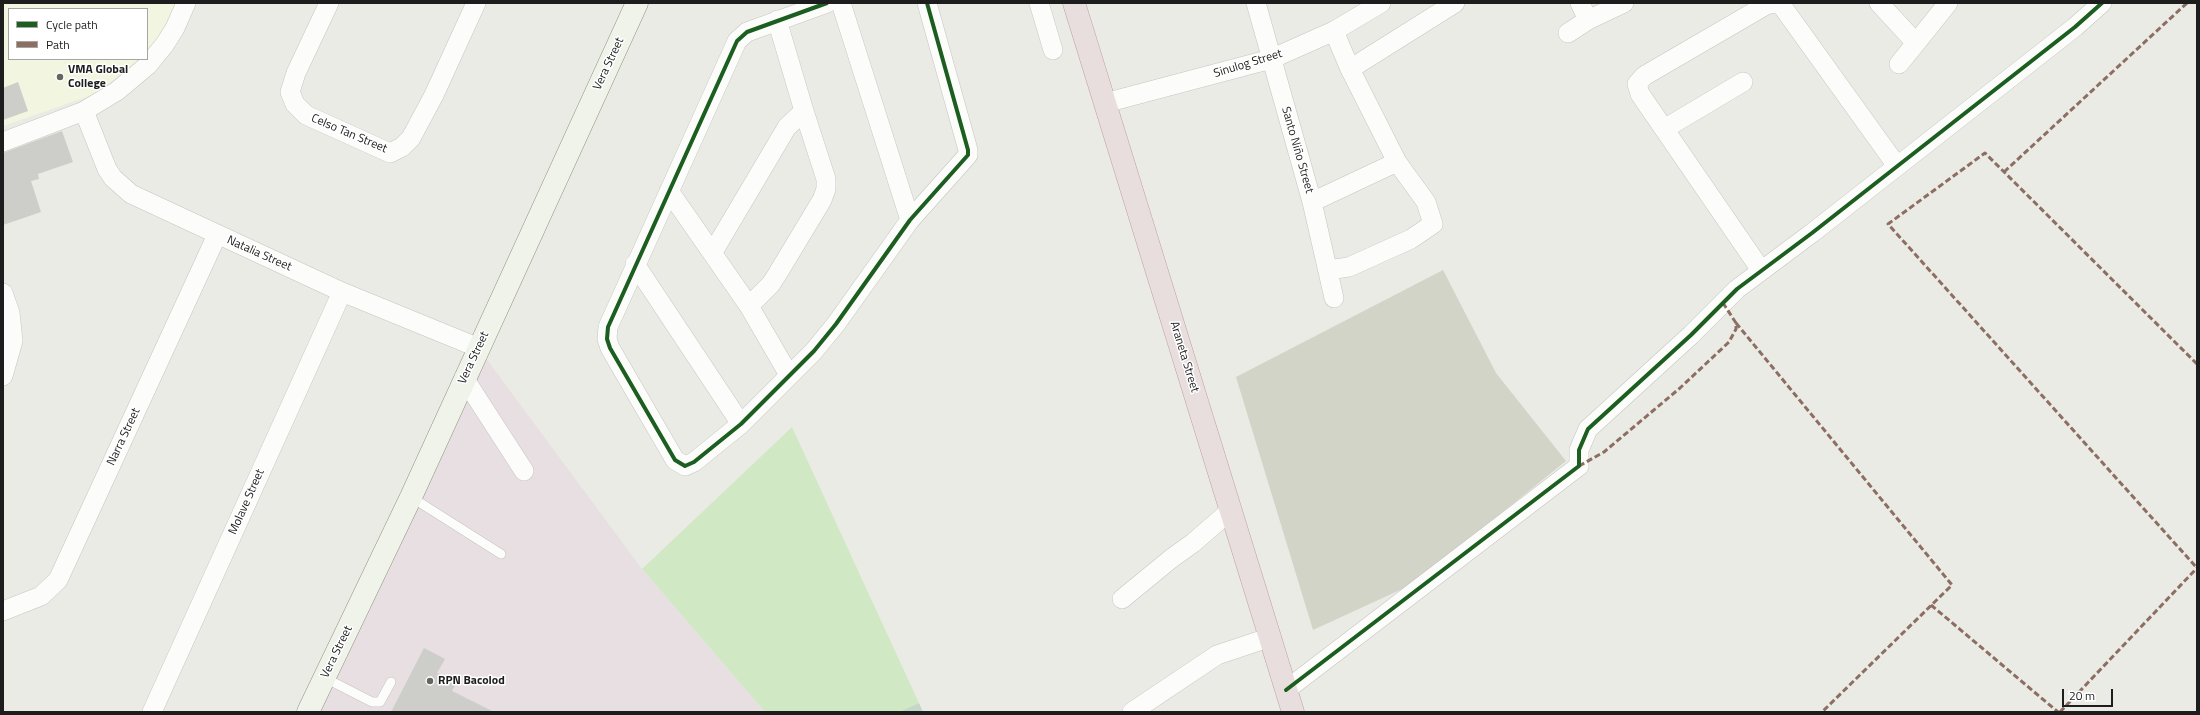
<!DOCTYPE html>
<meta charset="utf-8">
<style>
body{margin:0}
#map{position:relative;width:2200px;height:715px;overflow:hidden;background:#ebebe6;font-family:"Titillium Web",sans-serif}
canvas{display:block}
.frame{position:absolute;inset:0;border:4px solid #1d1d1d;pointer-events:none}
.legend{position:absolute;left:8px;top:8px;width:140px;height:52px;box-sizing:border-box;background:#fff;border:1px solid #a5a5a5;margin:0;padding:5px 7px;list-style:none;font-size:12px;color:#1d1d1d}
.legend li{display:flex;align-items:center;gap:8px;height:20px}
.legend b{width:20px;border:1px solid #a5a5a5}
.scale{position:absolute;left:2062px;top:689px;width:51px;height:18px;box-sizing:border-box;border:2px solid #1d1d1d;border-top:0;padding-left:5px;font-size:12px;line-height:14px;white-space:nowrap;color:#1d1d1d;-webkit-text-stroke:3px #fff;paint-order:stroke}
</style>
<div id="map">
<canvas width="2200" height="715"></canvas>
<div class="frame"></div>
<ul class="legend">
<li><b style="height:5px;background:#1b5e20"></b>Cycle path</li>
<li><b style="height:5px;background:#8d6e63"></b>Path</li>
</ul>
<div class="scale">20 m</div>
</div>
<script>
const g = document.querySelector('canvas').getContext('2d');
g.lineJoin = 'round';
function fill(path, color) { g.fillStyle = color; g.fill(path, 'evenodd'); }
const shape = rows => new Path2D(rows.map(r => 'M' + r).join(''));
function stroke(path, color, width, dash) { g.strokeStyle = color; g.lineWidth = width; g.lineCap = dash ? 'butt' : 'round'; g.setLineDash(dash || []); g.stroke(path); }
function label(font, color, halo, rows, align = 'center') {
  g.font = font + ' "Titillium Web",sans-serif'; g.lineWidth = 3; g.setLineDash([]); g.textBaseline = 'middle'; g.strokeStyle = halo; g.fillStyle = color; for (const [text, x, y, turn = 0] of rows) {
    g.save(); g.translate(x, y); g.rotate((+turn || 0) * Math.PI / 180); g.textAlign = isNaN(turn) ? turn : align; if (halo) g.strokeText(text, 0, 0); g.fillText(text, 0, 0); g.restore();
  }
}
fill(shape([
 [485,357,642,569,765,712,316,712]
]), '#e8dfe3');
fill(shape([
 [3,3,177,3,163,33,147,54,147,9,9,9,9,59,143,59,92,95,3,126]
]), '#f2f5e0');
fill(shape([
 [1443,270,1496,373,1566,461,1413,584,1313,630,1236,377]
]), '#d2d4c8');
fill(shape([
 [792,427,919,703,899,712,765,712,642,569]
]), '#d1e8c5');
fill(shape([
 [919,703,923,712,899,712]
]), '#c4d7c8');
fill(shape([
 [18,82,28,111,3,120,3,88],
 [62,131,73,162,38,174,39,179,31,181,41,212,3,225,3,153],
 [424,648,445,659,437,673,457,682,452,691,494,712,391,712]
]), '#cdcdc9');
const lane = shape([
 [411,497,501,554],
 [325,678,372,702,380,702,391,682]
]);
const street = shape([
 [329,3,296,73,290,92,295,104,306,115,390,153,402,147,411,138,434,95,476,3],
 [827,3,747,32,737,41,608,327,607,339,610,348,675,460,685,466,694,462,741,424,814,351,836,324,910,220,968,155,968,150,927,3],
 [841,3,910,220],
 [1039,3,1053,50],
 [1256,3,1312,202,1334,298],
 [1580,3,1588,20],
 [1879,3,1916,43,1948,3],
 [1568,33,1588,20,1624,3],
 [1899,64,1916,43],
 [1350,69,1455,3],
 [1105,103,1271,59,1334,31,1381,3],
 [84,111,107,169,113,178,131,194,342,292,479,348],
 [1664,129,1743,82],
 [3,142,84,111,117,91,148,65,165,44,175,28,186,3],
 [669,191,749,306,789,375],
 [1312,202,1397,162],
 [713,252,787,127,804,111],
 [635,264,741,424],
 [1328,270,1349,267,1411,239,1433,224,1426,202,1397,162,1350,69,1334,31],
 [1761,270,1640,94,1637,84,1644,76,1766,5,1775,3,1782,6,1897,166],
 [3,293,10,313,13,341,3,376],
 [749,306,771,284,778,273,822,200,826,189,826,179,804,111,777,20],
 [464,378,524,471],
 [1122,599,1172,558,1193,543,1231,510],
 [3,611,41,596,58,580,217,235],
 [1286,690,1579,466,1579,450,1588,429,1691,335,1737,289,1812,233,2075,27,2102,3],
 [152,712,342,292],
 [1132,712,1217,655,1271,637]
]);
const secondary = shape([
 [308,712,411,497,637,3]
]);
const highway = shape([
 [1074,3,1293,712]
]);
stroke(lane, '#c4c4c2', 10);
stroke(street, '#c4c4c2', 20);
stroke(secondary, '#8f957f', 23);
stroke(highway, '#bf9fa1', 23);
stroke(lane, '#fcfcfb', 9);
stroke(street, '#fcfcfb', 19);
stroke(secondary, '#f0f3ea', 22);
stroke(highway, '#e9dede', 22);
stroke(shape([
 [2004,172,2187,3],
 [1736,323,1952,585,1822,712],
 [2197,364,1985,153,1888,224,2197,568],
 [1579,466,1604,452,1680,388,1729,342,1736,329,1736,323,1723,303],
 [1931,605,2058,712],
 [2060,712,2197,568]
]), '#8d6e63', 3, [6, 3]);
stroke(shape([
 [827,3,747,32,737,41,608,327,607,339,610,348,675,460,685,466,694,462,741,424,814,351,836,324,910,220,968,155,968,150,927,3],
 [1286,690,1579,466,1579,450,1588,429,1691,335,1737,289,1812,233,2075,27,2102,3]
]), '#1b5e20', 4);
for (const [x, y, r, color] of [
 [60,77,4,"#656563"],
 [430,681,4,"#656563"]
]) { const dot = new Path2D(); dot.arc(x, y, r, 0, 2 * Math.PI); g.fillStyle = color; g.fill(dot); stroke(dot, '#fff', 1.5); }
label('12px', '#1d1d1d', '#fff', [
 ["Vera Street",609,64,-65],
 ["Sinulog Street",1248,64,-17],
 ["Celso Tan Street",349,134,23],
 ["Santo Niño Street",1297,150,74],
 ["Natalia Street",259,254,24],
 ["Araneta Street",1184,357,73],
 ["Vera Street",474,358,-65],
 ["Narra Street",124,437,-65],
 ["Molave Street",247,502,-66],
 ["Vera Street",337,652,-64]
]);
label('bold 12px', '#1d1d1d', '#fff', [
 ["VMA Global",68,70],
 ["College",68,84],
 ["RPN Bacolod",438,681]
], 'left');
</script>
